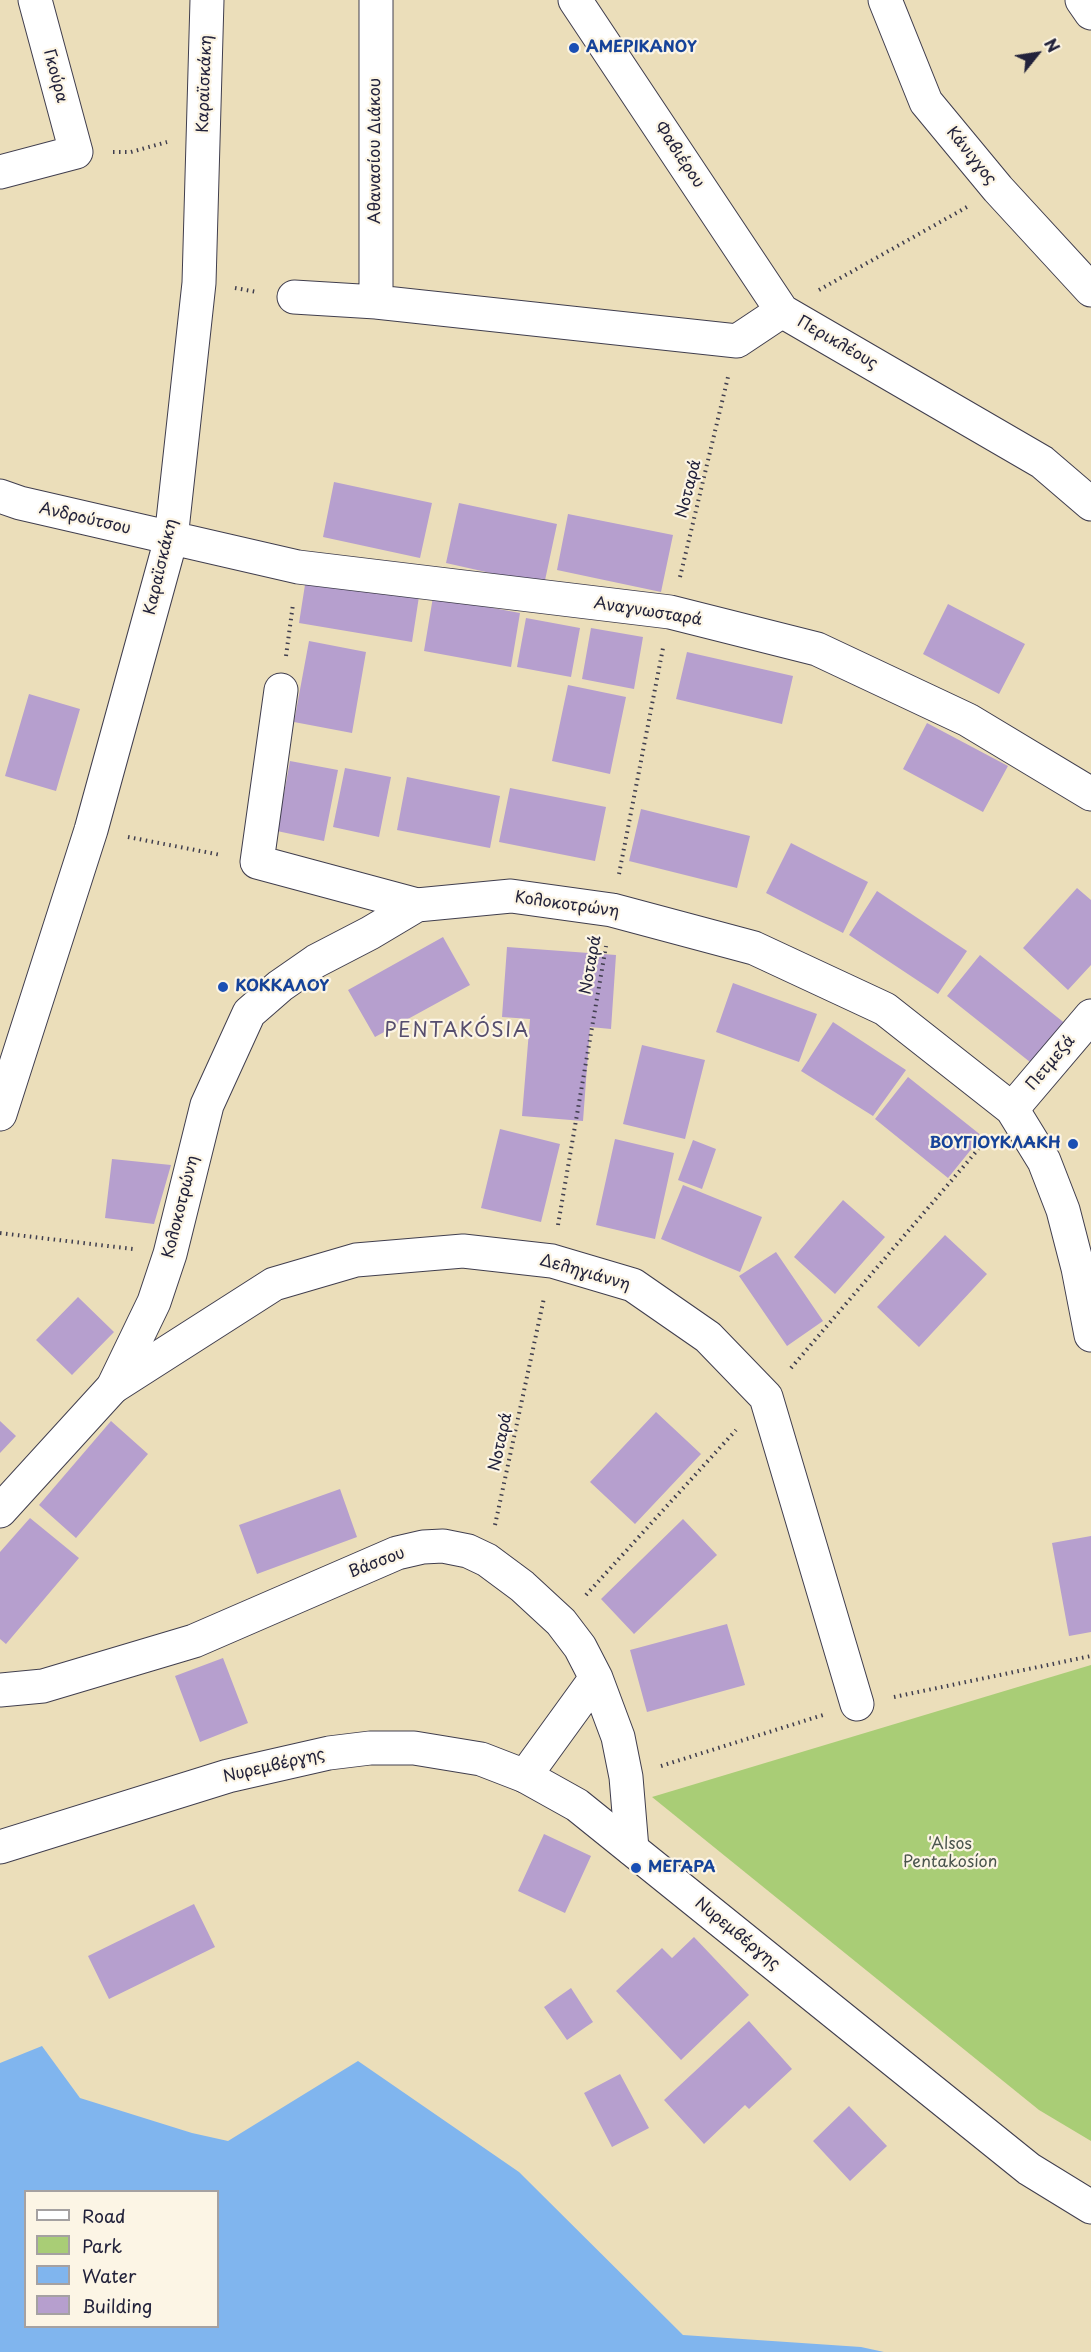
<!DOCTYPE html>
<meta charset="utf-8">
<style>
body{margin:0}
#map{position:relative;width:1091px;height:2352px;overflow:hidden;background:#ebdeba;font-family:"Playpen Sans",sans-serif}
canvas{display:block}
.legend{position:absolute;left:24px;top:2190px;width:195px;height:138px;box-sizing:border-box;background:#fcf5e5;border:2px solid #a5a1a1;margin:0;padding:8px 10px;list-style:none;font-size:18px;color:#22223b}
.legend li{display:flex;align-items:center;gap:12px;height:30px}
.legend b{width:30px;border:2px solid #a5a1a1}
.north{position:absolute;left:1007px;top:24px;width:60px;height:60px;-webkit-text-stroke:4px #fcf5e5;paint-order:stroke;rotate:60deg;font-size:16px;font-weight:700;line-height:24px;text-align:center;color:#22223b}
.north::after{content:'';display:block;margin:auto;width:21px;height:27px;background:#22223b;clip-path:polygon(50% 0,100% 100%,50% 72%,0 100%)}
</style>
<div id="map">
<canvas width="1091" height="2352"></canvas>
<ul class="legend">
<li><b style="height:8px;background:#fff"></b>Road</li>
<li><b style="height:16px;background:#a9cd76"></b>Park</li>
<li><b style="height:16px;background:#80b5ee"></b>Water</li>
<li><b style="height:16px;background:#b69fce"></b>Building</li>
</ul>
<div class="north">N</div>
</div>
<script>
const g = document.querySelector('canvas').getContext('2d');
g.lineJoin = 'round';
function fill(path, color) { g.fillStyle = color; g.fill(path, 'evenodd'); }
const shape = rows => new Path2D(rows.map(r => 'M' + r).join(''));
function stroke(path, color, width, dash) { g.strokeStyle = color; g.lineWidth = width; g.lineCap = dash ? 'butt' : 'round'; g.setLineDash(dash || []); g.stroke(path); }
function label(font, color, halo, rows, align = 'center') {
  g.font = font + ' "Playpen Sans",sans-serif'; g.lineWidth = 4.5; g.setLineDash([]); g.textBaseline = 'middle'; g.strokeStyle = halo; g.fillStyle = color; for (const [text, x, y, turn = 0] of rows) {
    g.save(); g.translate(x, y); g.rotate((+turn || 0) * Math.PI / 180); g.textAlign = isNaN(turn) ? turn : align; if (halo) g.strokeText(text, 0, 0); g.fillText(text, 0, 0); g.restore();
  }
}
fill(shape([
 [1091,1665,1091,2141,1039,2110,652,1797]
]), '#a9cd76');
fill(shape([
 [42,2046,80,2098,192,2133,228,2141,358,2061,519,2172,683,2335,861,2347,884,2352,0,2352,0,2063],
 [26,2192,218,2192,218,2326,26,2326]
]), '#80b5ee');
fill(shape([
 [334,482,432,503,420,558,323,537],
 [459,503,557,524,544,585,446,563],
 [568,514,673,535,661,592,557,570],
 [307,572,420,590,412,642,299,623],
 [433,597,520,613,511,667,424,651],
 [948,604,1025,644,999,694,923,654],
 [526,618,580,628,571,677,517,667],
 [591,628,643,637,634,689,582,679],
 [309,641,366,652,352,733,294,722],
 [687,652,793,676,782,724,676,699],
 [568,685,626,697,610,774,552,761],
 [29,694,80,709,56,791,5,776],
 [927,723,1008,766,983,812,903,769],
 [290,761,338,770,324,841,277,831],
 [345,768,391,777,379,837,333,827],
 [407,777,500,796,490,848,397,830],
 [510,788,606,807,595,861,499,842],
 [641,809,750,836,737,888,629,861],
 [791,843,868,882,843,933,766,893],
 [1077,888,1091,900,1091,965,1068,990,1023,948],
 [877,891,967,951,938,994,849,935],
 [443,937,470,985,375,1037,348,990],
 [507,947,616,955,611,1029,590,1027,583,1121,522,1116,530,1019,502,1017],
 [980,955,1067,1025,1035,1066,947,996],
 [733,983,817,1014,799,1062,716,1032],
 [833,1022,906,1070,873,1116,801,1071],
 [642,1045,705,1060,685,1139,623,1124],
 [908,1077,982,1136,948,1178,875,1119],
 [500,1129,560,1144,541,1222,481,1208],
 [615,1139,674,1153,655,1239,596,1225],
 [693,1140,716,1149,702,1189,678,1180],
 [112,1159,171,1165,154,1224,105,1218],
 [683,1185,762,1217,740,1272,661,1239],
 [843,1200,885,1237,835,1294,794,1257],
 [945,1235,987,1274,919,1347,877,1307],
 [776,1252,823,1321,787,1346,739,1276],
 [78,1297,114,1332,72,1375,36,1340],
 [656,1412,701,1454,635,1524,590,1482],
 [0,1421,16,1436,0,1453],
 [111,1421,148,1454,76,1538,39,1505],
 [340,1489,357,1537,257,1574,239,1525],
 [30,1518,79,1558,6,1644,0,1639,0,1552],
 [683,1519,717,1555,634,1634,601,1599],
 [1091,1536,1091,1632,1069,1636,1052,1543],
 [727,1624,745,1685,647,1712,630,1650],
 [223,1658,248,1723,200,1742,175,1676],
 [544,1834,591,1856,565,1913,518,1891],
 [194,1904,215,1947,109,1999,88,1956],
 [694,1937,749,1995,681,2060,616,1991,662,1948,672,1958],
 [571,1988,593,2022,567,2040,544,2007],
 [749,2021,792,2069,749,2109,745,2105,704,2144,664,2100],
 [620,2074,649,2128,612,2147,584,2093],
 [849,2106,887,2146,850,2181,813,2141]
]), '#b69fce');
const minor = shape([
 [376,0,376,302],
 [885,0,926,102,998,189,1091,290],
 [1082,0,1091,13],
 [0,172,76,152,35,0],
 [294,297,376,302,737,341,782,311],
 [0,496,20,503,298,567,670,612,817,649,968,720,1091,794],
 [281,690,257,862,417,905],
 [1012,1109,1091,1016],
 [0,1114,91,830,171,539,199,283,207,0],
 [113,1387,274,1284,356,1260,463,1251,552,1261,633,1285,708,1337,766,1397,857,1704]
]);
const tertiary = shape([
 [575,0,782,311,1042,462,1091,504],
 [0,1511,113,1387,154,1302,170,1254,207,1105,249,1013,280,986,316,961,370,933,417,905,511,896,612,910,754,948,885,1009,1012,1109,1044,1161,1063,1210,1078,1268,1091,1335],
 [0,1690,43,1686,194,1641,397,1553,423,1547,443,1546,468,1551,487,1560,522,1586,561,1622,580,1647,596,1678,618,1737,626,1777,632,1849],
 [525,1776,596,1678]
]);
const primary = shape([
 [0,1847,228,1776,329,1753,370,1748,414,1748,481,1759,525,1776,577,1805,1029,2169,1091,2207]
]);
stroke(minor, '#403e4e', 35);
stroke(tertiary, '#403e4e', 35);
stroke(primary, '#403e4e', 35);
stroke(shape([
 [113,152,131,152,167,142],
 [235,288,257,292],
 [819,290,967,207],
 [680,577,728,377],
 [286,656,293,604],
 [128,837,221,855],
 [619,874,663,648],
 [558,1225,606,946],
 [0,1233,133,1249],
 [791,1368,987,1139],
 [495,1525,544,1298],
 [586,1595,736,1430],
 [894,1697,1091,1656],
 [661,1766,823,1715]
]), '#403e4e', 4, [1.5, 4.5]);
stroke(minor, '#fff', 33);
stroke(tertiary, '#fff', 33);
stroke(primary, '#fff', 33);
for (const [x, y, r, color] of [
 [574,48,6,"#1a4fb4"],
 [223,987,6,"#1a4fb4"],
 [1073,1144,6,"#1a4fb4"],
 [636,1868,6,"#1a4fb4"]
]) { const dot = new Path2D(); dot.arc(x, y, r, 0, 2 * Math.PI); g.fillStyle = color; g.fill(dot); stroke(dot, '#fcf5e5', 2); }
label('bold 16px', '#164399', '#fcf5e5', [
 ["ΑΜΕΡΙΚΑΝΟΥ",586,48],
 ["ΚΟΚΚΑΛΟΥ",235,987],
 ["ΒΟΥΓΙΟΥΚΛΑΚΗ",1061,1144,"right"],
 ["ΜΕΓΑΡΑ",648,1868]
], 'left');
label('16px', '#22223b', '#fcf5e5', [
 ["Γκούρα",55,76,75],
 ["Καραϊσκάκη",205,84,-88],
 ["Αθανασίου Διάκου",376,151,-90],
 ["Φαβιέρου",679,155,56],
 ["Κάνιγγος",971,156,51],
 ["Περικλέους",837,343,30],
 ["Νοταρά",689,489,-76],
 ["Ανδρούτσου",85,519,13],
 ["Καραϊσκάκη",161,567,-77],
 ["Αναγνωσταρά",648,612,9],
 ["Κολοκοτρώνη",567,905,8],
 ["Νοταρά",591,965,-80],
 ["Πετμεζά",1051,1063,-50],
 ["Κολοκοτρώνη",181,1207,-76],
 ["Δεληγιάννη",585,1273,16],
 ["Νοταρά",501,1442,-78],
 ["Βάσσου",377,1563,-21],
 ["Νυρεμβέργης",274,1766,-13],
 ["Νυρεμβέργης",737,1934,39]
]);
label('16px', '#4a554d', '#fcf5e5', [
 ["'Alsos",950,1845],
 ["Pentakosíon",950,1863]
]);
g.letterSpacing = '1.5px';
label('20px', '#564e6e', '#fcf5e5', [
 ["PENTAKÓSIA",457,1031]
]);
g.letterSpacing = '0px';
</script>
